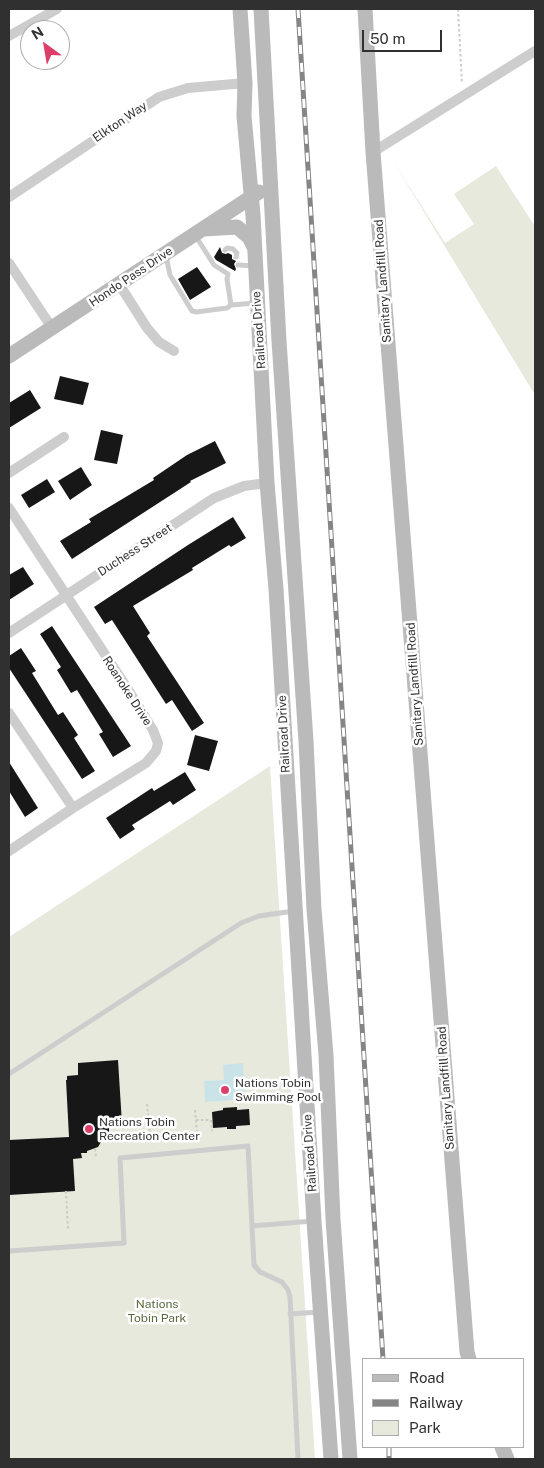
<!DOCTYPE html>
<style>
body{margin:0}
#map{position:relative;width:544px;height:1468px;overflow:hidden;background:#fff;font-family:"Public Sans",sans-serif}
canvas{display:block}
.frame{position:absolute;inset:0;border:10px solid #303030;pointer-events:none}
.legend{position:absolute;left:362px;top:1358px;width:162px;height:90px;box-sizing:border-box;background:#fff;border:1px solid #acacac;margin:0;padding:6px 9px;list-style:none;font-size:15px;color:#303030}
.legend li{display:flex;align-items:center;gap:10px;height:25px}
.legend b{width:25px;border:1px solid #acacac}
.north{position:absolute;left:20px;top:20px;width:50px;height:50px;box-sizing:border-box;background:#fff;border:1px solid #acacac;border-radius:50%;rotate:328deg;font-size:14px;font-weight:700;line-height:20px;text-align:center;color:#303030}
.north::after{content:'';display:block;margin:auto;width:18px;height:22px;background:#dc3e6a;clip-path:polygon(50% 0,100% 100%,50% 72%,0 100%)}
.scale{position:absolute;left:362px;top:30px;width:80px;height:22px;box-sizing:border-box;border:2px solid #303030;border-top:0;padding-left:6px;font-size:15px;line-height:18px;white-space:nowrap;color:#303030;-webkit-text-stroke:4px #fff;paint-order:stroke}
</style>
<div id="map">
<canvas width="544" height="1468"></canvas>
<div class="frame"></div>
<ul class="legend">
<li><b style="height:6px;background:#bababa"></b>Road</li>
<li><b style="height:6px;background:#858585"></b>Railway</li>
<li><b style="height:14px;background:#e6e9dc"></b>Park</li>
</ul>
<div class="north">N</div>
<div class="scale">50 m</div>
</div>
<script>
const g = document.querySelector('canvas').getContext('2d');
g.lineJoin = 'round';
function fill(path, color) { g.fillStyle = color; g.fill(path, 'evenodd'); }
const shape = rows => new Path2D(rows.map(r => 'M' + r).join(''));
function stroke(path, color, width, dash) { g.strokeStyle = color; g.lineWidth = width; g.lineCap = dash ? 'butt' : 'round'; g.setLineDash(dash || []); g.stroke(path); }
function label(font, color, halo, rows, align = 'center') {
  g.font = font + ' "Public Sans",sans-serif'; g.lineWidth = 5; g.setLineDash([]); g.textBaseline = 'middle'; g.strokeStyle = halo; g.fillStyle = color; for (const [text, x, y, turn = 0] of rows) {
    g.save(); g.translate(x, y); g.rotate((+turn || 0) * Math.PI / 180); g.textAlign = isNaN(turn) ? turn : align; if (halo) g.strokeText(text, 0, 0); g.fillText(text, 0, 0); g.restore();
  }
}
fill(shape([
 [393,161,445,243,474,224,454,194,496,166,534,225,535,225,535,395],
 [270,766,315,1459,9,1459,9,937]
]), '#e6e9dc');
fill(shape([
 [243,1063,245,1099,205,1102,204,1081,224,1080,223,1065]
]), '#cae3e9');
fill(shape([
 [220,247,222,253,226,254,228,253,232,255,232,259,236,261,234,264,236,269,235,271,216,260,214,257],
 [197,267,211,287,190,300,178,279],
 [60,376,89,383,83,405,54,399],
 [30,390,41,408,9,428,9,403],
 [101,430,123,435,117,464,94,460],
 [215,441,226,463,190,481,191,482,72,559,60,541,91,522,89,519,154,480,153,478,187,455],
 [81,467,92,485,70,500,58,481],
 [47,479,55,492,29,508,21,495],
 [233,517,246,538,231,547,229,545,192,568,193,570,133,606,150,633,147,636,204,723,192,731,172,700,166,704,112,620,105,624,94,607,188,545],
 [23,567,34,584,9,600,9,575],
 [52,626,131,746,113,757,99,734,103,732,77,690,71,693,57,670,61,667,40,634],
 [21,648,36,671,32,673,58,715,63,712,78,735,74,738,95,771,82,779,9,668,9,656],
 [195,735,218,741,209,771,187,765],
 [9,762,38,808,25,817,9,791],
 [185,772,196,790,173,805,170,801,132,825,135,829,120,839,106,818,152,788,154,791],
 [118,1060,122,1124,109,1125,109,1133,101,1134,101,1142,98,1147,87,1151,87,1153,81,1153,82,1158,73,1159,75,1191,9,1195,9,1140,69,1137,66,1080,67,1080,67,1076,78,1075,78,1063],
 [237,1107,237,1110,249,1109,250,1125,236,1126,236,1129,227,1129,227,1127,213,1128,212,1112,223,1110,223,1108]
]), '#171717');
stroke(shape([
 [458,9,462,84],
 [147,1104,150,1136],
 [195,1110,197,1132],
 [196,1120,211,1120,212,1131],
 [122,1121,124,1137],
 [101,1139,109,1139],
 [95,1149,96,1157],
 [66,1191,68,1229]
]), '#cacaca', 2, [2.5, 2.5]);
stroke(shape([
 [225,250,227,248,233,249,237,253,236,257],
 [166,256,170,275,192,311,196,312,227,308,231,305,227,279,228,274,214,265,195,235],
 [238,265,255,266],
 [231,305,255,303],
 [9,1074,241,923,259,916,294,911],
 [252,1226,313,1221],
 [9,1251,124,1243,120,1158,248,1146,254,1265,260,1272,282,1282,288,1290,290,1297,298,1459],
 [290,1314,320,1312]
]), '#cdcdcd', 5);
stroke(shape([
 [9,36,57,9],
 [373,152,535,51],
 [9,197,159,97,188,88,245,83],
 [9,263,52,328],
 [119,284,147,328,159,342,174,351],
 [9,473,64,437],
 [9,508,129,691,153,730,158,743,156,751,146,763,73,808,9,851],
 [9,633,214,498,244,486,267,483],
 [9,713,73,808]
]), '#cdcdcd', 10);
stroke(shape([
 [240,9,245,83,244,116,253,215,267,483,276,589,314,1221,331,1459],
 [261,9,279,341,306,741,314,909,326,1055,333,1219,350,1459],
 [365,9,373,152,467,1352,469,1359],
 [204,229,237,227,249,237,254,247],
 [9,356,259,192],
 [502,1447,507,1459]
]), '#bababa', 15);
const rail = shape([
 [298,9,383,1359],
 [389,1447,389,1459]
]);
stroke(rail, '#858585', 5);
stroke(rail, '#fff', 3, [9]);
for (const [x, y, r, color] of [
 [225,1090,5,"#dc3e6a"],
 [89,1129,5,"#dc3e6a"]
]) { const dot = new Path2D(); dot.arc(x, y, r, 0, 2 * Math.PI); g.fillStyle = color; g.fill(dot); stroke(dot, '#fff', 2); }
label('12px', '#303030', '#fff', [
 ["Elkton Way",120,122,-34],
 ["Hondo Pass Drive",131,277,-34],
 ["Sanitary Landfill Road",383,281,-94],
 ["Railroad Drive",259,330,-94],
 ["Duchess Street",135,550,-33],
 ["Sanitary Landfill Road",415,684,-94],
 ["Roanoke Drive",127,691,57],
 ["Railroad Drive",284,734,-93],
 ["Sanitary Landfill Road",446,1088,-94],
 ["Railroad Drive",310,1153,-94]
]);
label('12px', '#303030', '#fff', [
 ["Nations Tobin",235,1083],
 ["Swimming Pool",235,1097],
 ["Nations Tobin",99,1122],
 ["Recreation Center",99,1136]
], 'left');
label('12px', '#5c6a40', '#fff', [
 ["Nations",157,1304],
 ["Tobin Park",157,1318]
]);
</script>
